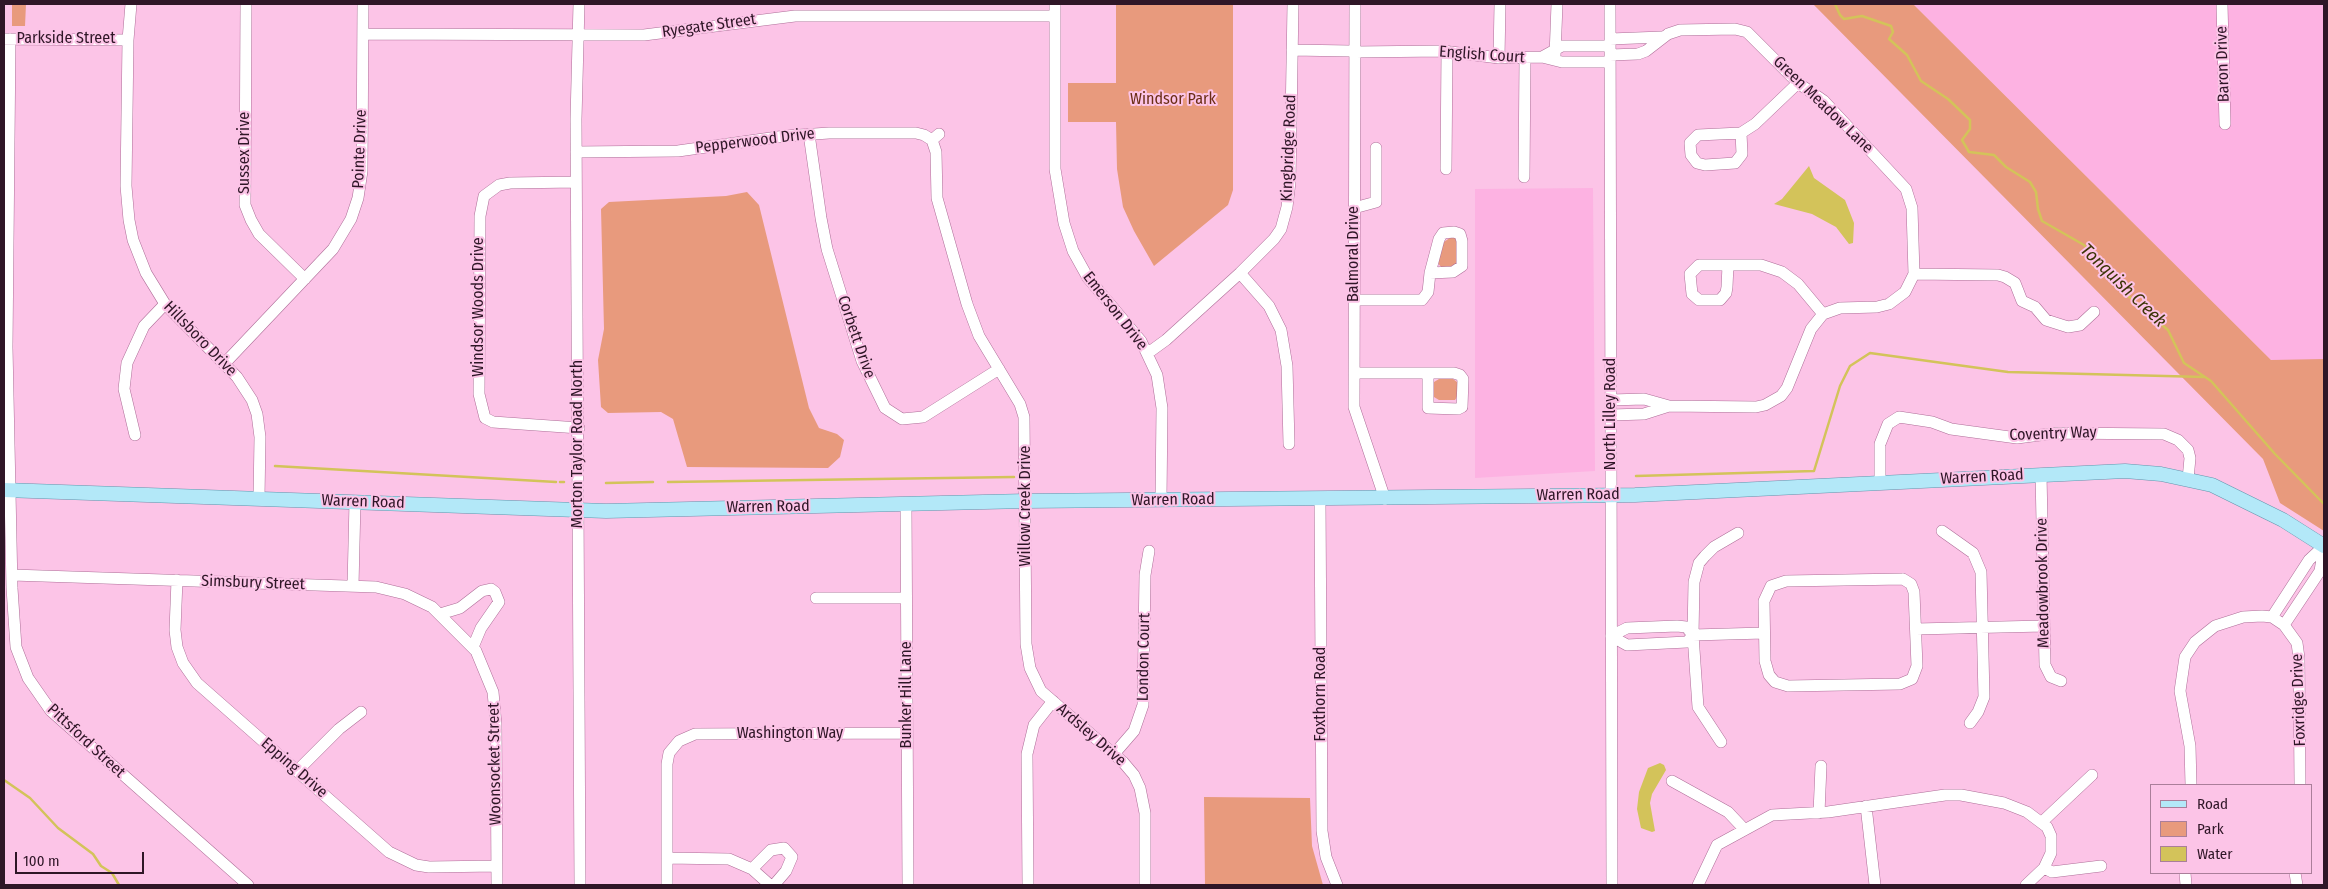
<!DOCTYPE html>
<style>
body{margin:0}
#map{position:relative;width:2328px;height:889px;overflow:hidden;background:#fcc4e7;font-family:"Fira Sans Condensed",sans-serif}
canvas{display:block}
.frame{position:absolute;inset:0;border:5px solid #2f1627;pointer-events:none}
.legend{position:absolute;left:2150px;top:784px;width:162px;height:90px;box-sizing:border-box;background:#fcc4e7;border:1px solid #aa7e9a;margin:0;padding:6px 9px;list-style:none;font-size:15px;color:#2f1627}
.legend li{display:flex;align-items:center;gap:10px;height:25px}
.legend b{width:25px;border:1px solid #aa7e9a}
.scale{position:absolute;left:15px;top:852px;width:129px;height:22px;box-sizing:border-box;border:2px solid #2f1627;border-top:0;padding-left:6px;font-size:15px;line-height:18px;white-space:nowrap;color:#2f1627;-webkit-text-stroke:4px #fcc4e7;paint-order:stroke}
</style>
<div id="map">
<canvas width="2328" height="889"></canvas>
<div class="frame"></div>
<ul class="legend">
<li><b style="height:6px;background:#b3e8f8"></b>Road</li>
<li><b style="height:14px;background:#e89a7d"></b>Park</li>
<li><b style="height:14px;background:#d3c35a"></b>Water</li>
</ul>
<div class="scale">100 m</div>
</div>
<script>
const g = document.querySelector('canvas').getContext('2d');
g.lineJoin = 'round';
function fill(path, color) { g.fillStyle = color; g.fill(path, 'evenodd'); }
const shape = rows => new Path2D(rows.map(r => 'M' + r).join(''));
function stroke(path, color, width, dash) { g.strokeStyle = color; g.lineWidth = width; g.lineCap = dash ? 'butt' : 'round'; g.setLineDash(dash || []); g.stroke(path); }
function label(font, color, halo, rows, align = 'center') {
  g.font = font + ' "Fira Sans Condensed",sans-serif'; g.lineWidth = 4; g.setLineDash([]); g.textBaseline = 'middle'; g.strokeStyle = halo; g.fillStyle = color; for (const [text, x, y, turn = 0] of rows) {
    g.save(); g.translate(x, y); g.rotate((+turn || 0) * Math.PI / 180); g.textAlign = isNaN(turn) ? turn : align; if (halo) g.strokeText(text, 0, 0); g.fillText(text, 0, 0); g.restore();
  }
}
fill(shape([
 [1913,4,2324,4,2324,413,2271,360],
 [1593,188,1595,471,1475,478,1475,189]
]), '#fdb2e2');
fill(shape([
 [12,4,26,4,25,26,12,26],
 [1116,4,1233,4,1233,190,1228,205,1154,266,1134,231,1123,207,1117,169,1116,122,1068,122,1068,83,1116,83],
 [1813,4,1913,4,2271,360,2324,359,2324,531,2280,503,2263,459],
 [747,192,759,205,809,408,819,428,837,434,844,440,840,457,828,468,687,467,673,419,661,412,608,413,601,407,598,360,604,329,601,209,609,202,726,196],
 [1451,237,1456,238,1459,259,1456,266,1442,268,1437,262,1444,242],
 [1439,379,1453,379,1457,382,1457,397,1455,400,1439,400,1434,397,1434,382],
 [1204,797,1310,798,1312,846,1323,885,1205,885]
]), '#e89a7d');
fill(shape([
 [1809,166,1814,178,1845,200,1854,223,1853,243,1849,244,1836,227,1812,214,1774,204,1782,199],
 [1660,763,1664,765,1666,770,1652,794,1650,803,1655,831,1652,832,1641,828,1637,809,1639,792,1648,768]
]), '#d3c35a');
stroke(shape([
 [1835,4,1840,15,1844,19,1862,16,1891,26,1893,32,1889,39,1907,55,1921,81,1948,99,1970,120,1970,129,1962,140,1969,152,1994,155,2006,167,2030,182,2036,192,2038,209,2042,221,2084,245,2127,295,2168,330,2184,363,2211,381,2275,454,2324,504],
 [275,466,556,482],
 [1636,476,1814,471,1840,386,1850,366,1870,353,2008,372,2204,377],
 [560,482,564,482],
 [668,482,1014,477],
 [606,483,653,482],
 [4,780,30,798,58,828,93,854,101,866,112,873,119,885]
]), '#d3c35a', 2.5);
const minor = shape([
 [131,4,128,40,126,186,129,220,133,240,146,273,165,304,237,377,252,400,257,414,260,437,259,498],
 [246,4,245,205,251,220,259,234,305,279],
 [579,4,576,119,580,885],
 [1055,4,1055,169,1064,223,1073,251,1088,278,1141,341,1157,375,1162,408,1161,500],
 [1355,4,1354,407,1385,499],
 [1610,4,1612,885],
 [2222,4,2225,124],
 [363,34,644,35,795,16,1055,16],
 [4,39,128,40],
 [10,39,7,347,12,588,16,647,28,678,51,711,248,885],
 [1610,39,1662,37],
 [1292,50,1350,51],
 [1355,52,1443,51,1499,58,1542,57,1562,62,1610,62],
 [1610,55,1638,54,1646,51,1668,34,1680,30,1735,29,1747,32,1798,83,1824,101,1906,189,1912,208,1914,274,1905,292,1889,304,1877,307,1840,308,1823,314,1811,329,1787,388,1781,396,1765,405,1756,407,1669,406,1644,399,1611,400],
 [1555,56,1557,4],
 [1542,57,1562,46,1610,46],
 [1499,58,1500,4],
 [1741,133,1742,154,1735,163,1705,165,1697,163,1691,155,1690,143,1698,135,1741,133],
 [1741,133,1755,124,1798,83],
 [809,134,821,218,827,249,862,361,885,408,902,419,923,417,999,369],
 [939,134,932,140,936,152,937,198,967,304,979,336,1020,404,1024,417,1026,644,1030,668,1041,691,1123,762,1134,775,1140,788,1145,813,1145,885],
 [576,152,678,151,785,136,829,133,916,133,924,135,932,140],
 [1446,169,1447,51],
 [1524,177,1525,59],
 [576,182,510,183,499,185,484,196,480,216,479,394,485,418,493,422,579,428],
 [1354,208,1376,202,1376,148],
 [1454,232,1460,234,1462,241,1462,266,1453,272,1430,273,1439,239,1443,233,1454,232],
 [1699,265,1728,265,1727,287,1726,293,1720,300,1699,300,1692,294,1690,274,1699,265],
 [1728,265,1761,265,1782,272,1798,284,1823,314],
 [1240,273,1269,306,1281,330,1287,366,1289,444],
 [1914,274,1998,275,2005,277,2015,283,2022,301,2035,307,2046,320,2068,327,2080,325,2094,312],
 [1354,300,1422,300,1428,292,1430,273],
 [1148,353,1166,340,1240,273,1274,239,1281,229,1287,207,1290,182,1293,4],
 [224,364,333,249,351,219,358,198,362,171,363,4],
 [1354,373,1454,373,1460,375,1463,379,1462,407,1458,409,1428,408,1428,373],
 [1611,415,1644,414,1669,406],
 [135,435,124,389,127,363,144,326,165,304],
 [2041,474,2045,665,2051,677,2061,681],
 [1880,483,1880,444,1888,424,1899,417,1932,422,1951,429,2017,438,2056,433,2164,434,2178,440,2188,450,2190,458,2188,479],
 [1320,499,1322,831,1326,857,1337,885],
 [906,505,908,885],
 [1942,531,1973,553,1981,572,1984,697,1978,712,1970,723],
 [12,575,376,587,405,594,432,607,476,651,493,692,496,724,497,885],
 [1903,579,1911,584,1914,592,1917,666,1912,679,1900,684,1788,686,1775,682,1769,675,1765,661,1764,601,1771,586,1786,581,1903,579],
 [177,580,175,630,177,647,183,663,197,683,389,852,416,865,429,867,496,866],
 [353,586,355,502],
 [816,598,906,598],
 [440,614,460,608,482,591,491,589,495,592,499,602,481,628,473,647],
 [2272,617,2309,560,2324,546],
 [2284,625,2320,571,2324,546],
 [1916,629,2044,626],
 [1611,636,1627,645,1687,642,1693,635,1764,633],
 [1611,636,1627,628,1677,626,1686,627,1693,635],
 [1721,742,1698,707,1693,635,1694,582,1699,563,1705,556,1714,547,1738,533],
 [1114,754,1134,731,1143,705,1145,575,1149,551],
 [297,771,339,729,361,712],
 [1672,781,1728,812,1744,829],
 [2191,785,2190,746,2180,691,2185,657,2195,642,2215,626,2243,617,2262,616,2272,617,2284,625,2297,643,2299,658,2300,785],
 [1866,806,1875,885],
 [1819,813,1821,766],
 [2042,822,2092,775],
 [667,858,729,859,752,869,770,885],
 [2044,868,2052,872,2101,866],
 [752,869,771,850,784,848,792,857,786,871,774,885],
 [2185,873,2186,885],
 [2295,873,2297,885],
 [667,885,667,764,669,753,679,741,695,734,907,733],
 [1028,885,1027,754,1034,725,1053,701],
 [1698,885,1717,845,1772,815,1828,812,1945,795,1961,795,2004,803,2027,812,2047,827,2051,836,2051,853,2044,868,2026,885]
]);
const major = shape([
 [4,490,606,511,1026,501,1635,495,2125,471,2161,474,2212,485,2283,520,2324,546]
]);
stroke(minor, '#ae6e98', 12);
stroke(major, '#6494ac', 15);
stroke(minor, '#fff', 11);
stroke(major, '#b3e8f8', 14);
label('16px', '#2f1627', '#fcc4e7', [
 ["Ryegate Street",709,26,-8],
 ["Parkside Street",66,39],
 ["English Court",1482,55,4],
 ["Baron Drive",2223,64,-92],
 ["Green Meadow Lane",1823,105,44],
 ["Pepperwood Drive",755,141,-7],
 ["Kingbridge Road",1289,148,-88],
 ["Pointe Drive",360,149,-88],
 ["Sussex Drive",245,153,-90],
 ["Balmoral Drive",1354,254,-90],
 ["Windsor Woods Drive",479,307,-90],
 ["Emerson Drive",1115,311,52],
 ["Corbett Drive",856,337,71],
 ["Hillsboro Drive",200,339,46],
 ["North Lilley Road",1611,414,-90],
 ["Coventry Way",2053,434,-2],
 ["Morton Taylor Road North",578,444,-90],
 ["Warren Road",1982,477,-3],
 ["Warren Road",1578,495,-1],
 ["Warren Road",1173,500,-1],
 ["Warren Road",363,502,2],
 ["Willow Creek Drive",1026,506,-90],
 ["Warren Road",768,507,-1],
 ["Simsbury Street",253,583,2],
 ["Meadowbrook Drive",2043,583,-91],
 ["London Court",1144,657,-89],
 ["Foxthorn Road",1321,694,-90],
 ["Bunker Hill Lane",907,695,-90],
 ["Foxridge Drive",2299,700,-92],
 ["Washington Way",790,734],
 ["Ardsley Drive",1091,735,41],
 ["Pittsford Street",86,741,43],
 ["Woonsocket Street",495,764,-91],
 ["Epping Drive",294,768,41]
]);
label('16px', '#6a2d15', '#fcc4e7', [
 ["Windsor Park",1173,100]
]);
label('italic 18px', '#3c3506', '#fcc4e7', [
 ["Tonquish Creek",2123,286,44]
]);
</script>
